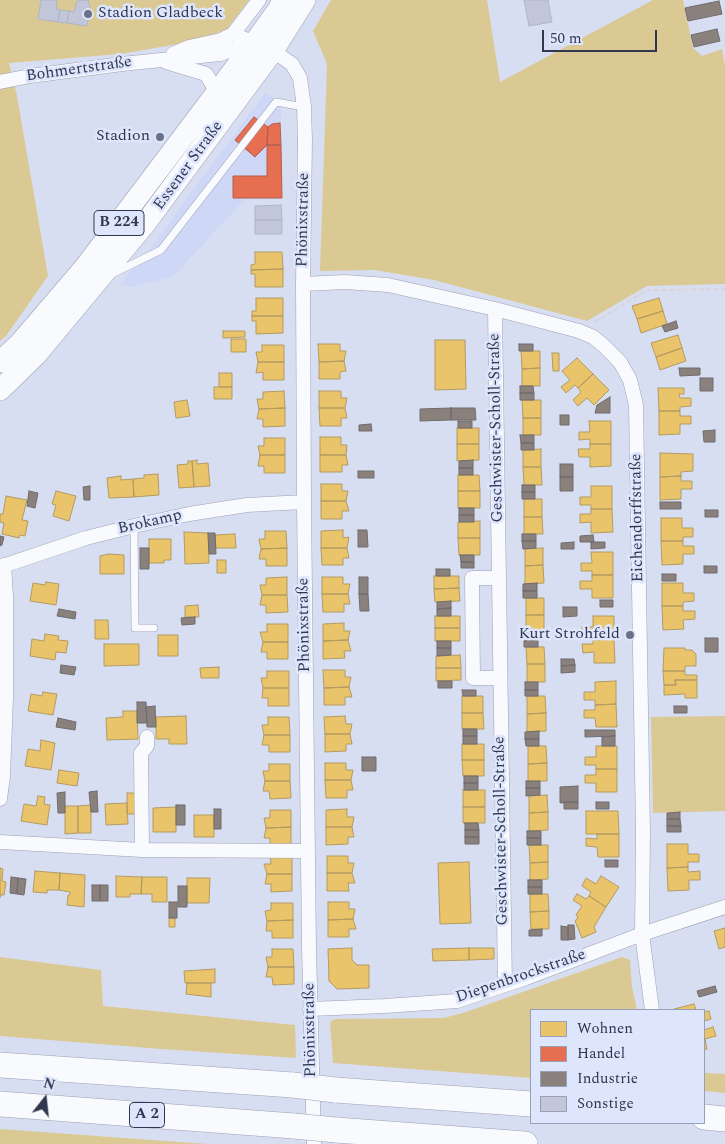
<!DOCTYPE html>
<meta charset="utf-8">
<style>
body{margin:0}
#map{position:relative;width:725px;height:1144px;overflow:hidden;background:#d8def2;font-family:Spectral,serif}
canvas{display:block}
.legend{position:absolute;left:530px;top:1009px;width:175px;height:115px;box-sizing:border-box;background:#dee6fe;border:1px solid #98a0b8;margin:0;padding:6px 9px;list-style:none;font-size:15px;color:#30374e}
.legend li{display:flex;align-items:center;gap:10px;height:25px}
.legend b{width:25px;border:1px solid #98a0b8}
.north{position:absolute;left:20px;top:1074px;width:50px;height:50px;-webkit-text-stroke:4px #dee6fe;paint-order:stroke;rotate:16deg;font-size:14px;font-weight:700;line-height:20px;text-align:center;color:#30374e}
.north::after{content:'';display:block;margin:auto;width:18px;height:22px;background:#30374e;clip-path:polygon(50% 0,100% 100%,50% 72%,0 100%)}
.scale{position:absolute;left:542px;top:30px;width:115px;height:22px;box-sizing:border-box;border:2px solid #30374e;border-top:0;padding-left:6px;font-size:15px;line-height:18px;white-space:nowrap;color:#30374e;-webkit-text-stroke:4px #dee6fe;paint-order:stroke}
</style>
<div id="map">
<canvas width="725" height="1144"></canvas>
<ul class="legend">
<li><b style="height:14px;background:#e9c46a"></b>Wohnen</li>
<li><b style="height:14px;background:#e76f51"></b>Handel</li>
<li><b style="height:14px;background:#8a817c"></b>Industrie</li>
<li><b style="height:14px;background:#c1c7d9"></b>Sonstige</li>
</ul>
<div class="north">N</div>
<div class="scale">50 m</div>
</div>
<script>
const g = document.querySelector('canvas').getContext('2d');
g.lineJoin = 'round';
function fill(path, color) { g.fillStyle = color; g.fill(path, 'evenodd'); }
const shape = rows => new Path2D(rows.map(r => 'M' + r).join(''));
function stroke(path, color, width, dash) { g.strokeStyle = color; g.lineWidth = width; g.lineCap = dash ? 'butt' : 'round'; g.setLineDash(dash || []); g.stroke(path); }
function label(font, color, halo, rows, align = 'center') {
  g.font = font + ' Spectral,serif'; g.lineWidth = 5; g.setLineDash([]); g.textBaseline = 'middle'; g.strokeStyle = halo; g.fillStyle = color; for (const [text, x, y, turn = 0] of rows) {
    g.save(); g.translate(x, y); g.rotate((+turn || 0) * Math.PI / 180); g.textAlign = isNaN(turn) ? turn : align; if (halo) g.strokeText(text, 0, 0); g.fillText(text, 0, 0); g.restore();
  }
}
fill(shape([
 [265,93,275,98,281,105,282,198,245,199,173,277,130,287,121,283,152,246]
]), '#ced7f6');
fill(shape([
 [0,0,249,0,227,29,196,41,120,54,9,63,17,96,48,276,6,336,0,341],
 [331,0,487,0,500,82,653,0,683,0,693,48,702,56,722,49,725,66,725,284,647,286,587,321,434,280,375,270,320,271,327,64,313,31],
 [725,716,725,811,653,813,651,717],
 [0,957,101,970,103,1006,295,1025,296,1058,161,1049,0,1036],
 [622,957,630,960,632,987,637,1010,531,1010,531,1078,333,1063,330,1022,335,1019,444,1018,466,1012],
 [704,1073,725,1074,725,1093,704,1091],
 [0,1129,207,1144,0,1144]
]), '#dac993');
const homes = shape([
 [255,252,282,252,283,269,251,270,251,265,255,264,255,252],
 [283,269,283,287,255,287,255,274,251,274,251,270,283,269],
 [256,298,283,298,283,316,252,316,252,311,256,311,256,298],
 [659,298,663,311,637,319,632,306,659,298],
 [663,311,667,324,641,333,637,319,663,311],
 [252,316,283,316,283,333,256,334,256,321,252,321,252,316],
 [223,331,245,331,245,337,223,338,223,331],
 [678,335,682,348,656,357,651,343,678,335],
 [231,339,246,339,246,352,231,352,231,339],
 [435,340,465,340,466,389,435,390,435,340],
 [318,344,340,344,340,351,346,351,344,361,319,362,318,344],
 [262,345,284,345,284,362,258,362,256,352,262,352,262,345],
 [682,348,686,361,660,370,656,357,682,348],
 [521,351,540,351,540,368,522,369,521,351],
 [552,353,559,353,559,371,553,371,552,353],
 [577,358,593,374,578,388,575,385,566,393,561,387,570,380,562,371,577,358],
 [344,361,346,371,340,372,340,379,319,379,319,362,344,361],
 [258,362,284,362,284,380,263,380,263,372,256,373,258,362],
 [540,368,540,386,522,386,522,369,540,368],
 [219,373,232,373,232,387,219,387,219,373],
 [593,374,609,390,594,405,587,398,578,406,573,400,581,392,578,388,593,374],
 [214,387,232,387,232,399,214,399,214,387],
 [658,388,684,388,684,394,679,394,680,398,691,398,691,406,680,407,680,411,659,411,658,388],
 [284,391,285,408,259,409,257,399,263,399,263,392,284,391],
 [319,391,341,391,341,398,347,398,345,408,319,408,319,391],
 [187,400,190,416,176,418,174,402,187,400],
 [522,400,541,400,541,418,523,418,522,400],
 [285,408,285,426,263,427,263,419,257,419,259,409,285,408],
 [319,408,345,408,347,418,341,418,341,426,320,426,319,408],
 [659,411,680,411,680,416,691,416,691,424,680,424,680,434,659,435,659,411],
 [523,418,541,418,541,435,523,435,523,418],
 [589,421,611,421,611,444,590,444,590,439,579,440,579,432,590,432,589,421],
 [457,428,479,428,479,444,457,444,457,428],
 [320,437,341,437,341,445,347,445,346,455,320,455,320,437],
 [264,438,285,438,285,455,260,455,258,446,264,446,264,438],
 [457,444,479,444,479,460,457,461,457,444],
 [590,444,611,444,611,466,590,467,590,457,579,457,578,449,590,449,590,444],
 [541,449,541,467,523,467,523,450,541,449],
 [660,453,693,454,693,471,681,472,681,476,660,477,660,453],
 [260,455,285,455,285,473,264,473,264,466,258,466,260,455],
 [320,455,346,455,348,465,342,465,342,472,320,472,320,455],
 [197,460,197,464,208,463,210,486,194,487,192,461,197,460],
 [188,461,192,461,194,487,179,488,177,465,188,464,188,461],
 [523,467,541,467,542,485,524,485,523,467],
 [158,474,159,495,134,497,133,479,144,478,144,475,158,474],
 [458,475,479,475,480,491,458,491,458,475],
 [121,476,121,480,133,479,134,497,109,498,107,478,121,476],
 [681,476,681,481,692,481,692,489,681,489,681,499,660,500,660,477,681,476],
 [321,484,342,484,342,491,348,491,346,501,321,501,321,484],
 [591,486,612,486,612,509,591,509,591,505,580,505,580,497,591,497,591,486],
 [56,491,76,496,69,521,53,516,56,505,52,504,56,491],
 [458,491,480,491,480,508,458,508,458,491],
 [6,496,27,500,22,520,28,521,25,536,20,535,19,538,2,534,4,523,0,522,0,514,3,514,6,496],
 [524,499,542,499,542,517,524,517,524,499],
 [321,501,346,501,349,511,342,511,342,519,321,519,321,501],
 [591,509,612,509,613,532,591,533,591,522,580,523,580,514,591,514,591,509],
 [524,517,542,517,543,534,524,534,524,517],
 [661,518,682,518,682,528,693,528,693,537,683,537,683,541,661,541,661,518],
 [480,521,480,538,458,538,458,522,480,521],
 [343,530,343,538,349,537,347,548,321,548,321,531,343,530],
 [265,531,286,531,287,548,261,549,259,539,265,539,265,531],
 [184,532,208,533,209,563,185,564,184,532],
 [235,534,236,548,216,548,215,535,235,534],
 [458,538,480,538,480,555,459,555,458,538],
 [149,539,171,539,171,560,164,560,164,563,149,563,149,539],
 [661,541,683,541,683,546,694,546,694,554,683,554,683,564,662,565,661,541],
 [287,548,287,566,266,566,266,559,259,559,261,549,287,548],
 [321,548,347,548,349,558,343,558,343,565,322,565,321,548],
 [543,548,543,565,525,566,525,549,543,548],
 [591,552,613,552,613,575,592,575,592,571,581,571,581,563,592,563,591,552],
 [109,554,124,555,124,574,100,574,100,556,109,554],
 [217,560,226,560,226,573,217,573,217,560],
 [543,565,544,583,525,584,525,566,543,565],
 [592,575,613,575,613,598,592,598,592,589,580,589,580,581,592,581,592,575],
 [434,576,459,576,459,588,434,589,434,576],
 [287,577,287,595,262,595,260,585,266,585,266,578,287,577],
 [322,577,343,577,343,584,350,584,348,594,322,594,322,577],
 [46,582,59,584,56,605,30,601,33,583,45,585,46,582],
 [662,583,683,583,683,593,694,593,694,601,683,602,683,606,662,606,662,583],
 [459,588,460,601,435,602,434,589,459,588],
 [322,594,348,594,350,604,344,604,344,612,323,612,322,594],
 [262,595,287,595,288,612,266,613,266,605,260,605,262,595],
 [526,598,544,598,544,615,526,615,526,598],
 [198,605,199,617,185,617,185,606,198,605],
 [662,606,683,606,683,611,695,611,695,619,683,620,684,629,663,630,662,606],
 [526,615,544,615,544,632,526,633,526,615],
 [435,616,460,616,460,628,435,628,435,616],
 [593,616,614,616,614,639,593,640,593,635,582,635,582,627,593,627,593,616],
 [95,620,108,620,109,639,95,639,95,620],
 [344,623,344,631,350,631,348,640,323,641,323,624,344,623],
 [267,624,288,624,288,642,263,642,260,632,267,632,267,624],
 [435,628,460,628,460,641,435,641,435,628],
 [45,634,59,636,58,640,68,641,66,653,56,652,55,660,30,656,32,639,44,641,45,634],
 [158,635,178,635,178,656,158,656,158,635],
 [614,639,615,663,594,663,594,652,583,653,582,644,593,644,593,640,614,639],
 [348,640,351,651,344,651,345,658,323,659,323,641,348,640],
 [263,642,288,642,288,659,267,659,267,652,261,652,263,642],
 [104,644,139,644,139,665,104,666,104,644],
 [526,647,544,647,545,664,527,664,526,647],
 [664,648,685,648,685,650,692,650,696,654,696,666,685,666,685,671,663,671,664,648],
 [460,655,461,668,436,668,436,656,460,655],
 [527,664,545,664,545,682,527,682,527,664],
 [219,667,219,678,201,678,200,668,219,667],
 [436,668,461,668,461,680,436,681,436,668],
 [323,670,345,670,345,677,351,677,349,687,324,688,323,670],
 [267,671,289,671,289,688,263,688,261,678,267,678,267,671],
 [663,671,685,671,685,675,697,675,697,680,675,680,676,685,664,685,663,671],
 [675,680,697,680,697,698,685,698,685,694,664,695,664,685,676,685,675,680],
 [616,681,616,704,595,705,595,700,584,700,584,692,595,692,595,682,616,681],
 [349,687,352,697,345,697,345,705,324,705,324,688,349,687],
 [263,688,289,688,289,706,268,706,268,698,262,698,263,688],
 [43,692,57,694,53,715,28,711,31,694,42,696,43,692],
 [462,696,483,696,483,713,462,713,462,696],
 [527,696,545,696,546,713,527,714,527,696],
 [616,704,617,727,596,727,595,718,584,718,584,710,595,710,595,705,616,704],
 [123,711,137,711,138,739,107,740,106,718,123,717,123,711],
 [462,713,483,713,484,729,462,729,462,713],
 [546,713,546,731,527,732,527,714,546,713],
 [186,716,187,744,169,744,169,739,156,739,156,717,186,716],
 [345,716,346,724,352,724,350,734,325,734,324,717,345,716],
 [268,717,289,717,290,735,264,735,262,725,268,725,268,717],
 [325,734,350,734,352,744,346,744,346,751,325,752,325,734],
 [264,735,290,735,290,752,269,752,269,745,262,745,264,735],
 [41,740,55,743,51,770,25,766,28,749,40,751,41,740],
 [462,744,484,744,484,760,462,760,462,744],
 [528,746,546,746,547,763,528,764,528,746],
 [596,746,617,746,617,769,596,769,596,765,585,765,585,757,596,757,596,746],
 [462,760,484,760,484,776,463,776,462,760],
 [325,763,346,763,346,770,353,770,351,780,325,780,325,763],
 [547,763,547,781,528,781,528,764,547,763],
 [269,764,290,764,290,781,265,781,263,771,269,771,269,764],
 [596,769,617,769,617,792,596,792,596,783,585,783,585,775,596,775,596,769],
 [59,770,79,773,77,786,57,783,59,770],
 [325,780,351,780,353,790,347,790,347,798,326,798,325,780],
 [265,781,290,781,291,798,270,799,269,791,263,791,265,781],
 [463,790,485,790,485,807,463,807,463,790],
 [127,793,136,793,137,814,127,814,127,793],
 [547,795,548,812,529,813,529,796,547,795],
 [38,796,45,797,44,804,50,805,47,825,21,821,24,804,36,806,38,796],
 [127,803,128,824,106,825,105,804,127,803],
 [91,805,91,833,78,833,78,806,91,805],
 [65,806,78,806,78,833,65,834,65,806],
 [176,807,176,832,153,832,153,808,176,807],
 [463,807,485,807,485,823,463,823,463,807],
 [347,809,347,817,354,817,352,827,326,827,326,810,347,809],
 [270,810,291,810,291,827,266,828,264,818,270,818,270,810],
 [586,811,618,811,619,834,586,834,586,811],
 [548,812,548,830,529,831,529,813,548,812],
 [194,815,214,815,214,837,194,837,194,815],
 [291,827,291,845,270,845,270,838,264,838,266,828,291,827],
 [326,827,352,827,354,837,348,837,348,844,326,845,326,827],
 [597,834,619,834,619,857,598,857,597,847,586,846,586,838,597,839,597,834],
 [667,844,688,844,688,854,699,854,699,862,688,862,688,867,667,868,667,844],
 [529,845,548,845,548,862,530,863,529,845],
 [292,856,292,874,267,874,264,864,271,864,270,857,292,856],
 [327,856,348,856,348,863,354,863,352,873,327,873,327,856],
 [469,862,471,923,440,924,438,863,469,862],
 [548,862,548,879,530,880,530,863,548,862],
 [688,867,688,872,700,871,700,880,689,880,689,890,668,891,667,868,688,867],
 [0,868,3,869,2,881,6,882,4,895,0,895,0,898,0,868],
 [35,871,60,873,59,890,47,890,47,893,33,892,35,871],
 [60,873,85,875,84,907,67,905,68,895,70,895,70,892,59,890,60,873],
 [327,873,352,873,355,883,348,883,349,891,327,891,327,873],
 [267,874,292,874,292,891,271,892,271,884,265,884,267,874],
 [116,876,142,877,141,894,130,894,130,897,116,897,116,876],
 [601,876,619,887,606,907,589,896,591,892,582,886,586,878,596,884,601,876],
 [142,877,167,877,167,902,152,902,152,894,141,894,142,877],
 [187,878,210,878,209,903,187,903,187,878],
 [530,894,548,894,549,911,530,912,530,894],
 [577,894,586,899,589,896,606,907,594,927,596,932,582,938,575,921,578,917,576,915,582,906,573,900,577,894],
 [328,902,349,902,349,909,355,909,353,919,328,920,328,902],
 [271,903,293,903,293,920,267,921,265,911,271,910,271,903],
 [549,911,549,929,531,929,530,912,549,911],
 [169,918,175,918,175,927,169,927,169,918],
 [353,919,356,929,349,929,349,937,328,937,328,920,353,919],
 [293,920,293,938,272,938,272,931,266,931,267,921,293,920],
 [725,928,725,947,719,949,714,931,725,928],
 [352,948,352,960,357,965,369,965,369,988,337,989,329,981,328,949,352,948],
 [469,948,469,960,433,961,432,949,469,948],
 [469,948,494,948,494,959,469,960,469,948],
 [272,949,293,949,294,967,268,967,266,957,272,957,272,949],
 [268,967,294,967,294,984,273,985,272,977,266,977,268,967],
 [215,969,215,983,185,983,184,971,215,969],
 [187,983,211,983,211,997,186,994,187,983],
 [694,1004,696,1010,675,1010,674,1009,694,1004],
 [709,1011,711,1019,704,1021,704,1012,709,1011],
 [713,1027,716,1036,705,1039,707,1049,704,1050,704,1030,713,1027]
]);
fill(homes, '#e9c46a');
stroke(homes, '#b29a62', 1);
const shops = shape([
 [254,117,268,127,267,145,255,157,235,140,254,117],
 [280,123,281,145,267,145,268,127,272,124,280,123],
 [267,145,281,145,282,198,233,198,233,176,267,176,267,145]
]);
fill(shops, '#e76f51');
stroke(shops, '#b05e50', 1);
const industry = shape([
 [719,1,722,14,688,21,685,8,719,1],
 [717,29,720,41,694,47,691,35,717,29],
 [676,321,678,328,665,332,662,326,676,321],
 [519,344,533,344,533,351,519,351,519,344],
 [679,368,700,368,700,375,680,376,679,368],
 [700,378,713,378,713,391,700,391,700,378],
 [520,386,533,386,534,393,520,393,520,386],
 [520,393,534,393,534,400,520,400,520,393],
 [610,397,610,413,595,413,597,405,610,397],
 [451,408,451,420,420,421,420,409,451,408],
 [451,408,475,408,476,420,451,420,451,408],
 [560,415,569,415,569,425,560,425,560,415],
 [458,421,472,421,472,428,458,428,458,421],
 [371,424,372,431,359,431,359,425,371,424],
 [715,430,715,442,704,442,703,431,715,430],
 [520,435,534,435,534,443,521,443,520,435],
 [521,443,534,443,534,450,521,450,521,443],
 [473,460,473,468,459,468,459,461,473,460],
 [560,464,573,464,573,477,560,477,560,464],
 [459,468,473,468,473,475,459,475,459,468],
 [358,471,374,471,374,478,358,478,358,471],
 [560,477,573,477,573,491,560,491,560,477],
 [522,485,535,485,535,492,522,492,522,485],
 [90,486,90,500,84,500,83,487,90,486],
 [29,491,38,493,35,508,27,506,29,491],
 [522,492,535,492,535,499,522,499,522,492],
 [660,502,681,502,681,509,660,509,660,502],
 [459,508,474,508,474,515,459,515,459,508],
 [705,510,718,510,718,517,705,517,705,510],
 [459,515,474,515,474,522,459,522,459,515],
 [358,530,367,530,368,547,358,547,358,530],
 [208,533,215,533,216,554,209,554,208,533],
 [522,534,536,534,536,541,522,541,522,534],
 [593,535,594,542,580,542,580,536,593,535],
 [0,536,4,537,2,545,0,546,0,536],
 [522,541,536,541,536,548,523,549,522,541],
 [574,542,574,549,561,549,561,543,574,542],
 [591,542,605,542,605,548,591,549,591,542],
 [140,548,149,548,149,569,140,569,140,548],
 [460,555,474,555,474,562,461,562,460,555],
 [461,562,474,562,474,568,461,568,461,562],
 [704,566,717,566,717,573,704,573,704,566],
 [436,569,450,569,450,576,436,576,436,569],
 [662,574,676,574,676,581,662,581,662,574],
 [359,577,368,577,368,594,359,594,359,577],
 [537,583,537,591,523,591,523,584,537,583],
 [523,591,537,591,537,598,523,598,523,591],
 [359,594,368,594,369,611,360,611,359,594],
 [600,600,613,600,613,607,600,607,600,600],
 [451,601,451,608,437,609,437,602,451,601],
 [563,607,577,607,577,616,563,617,563,607],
 [451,608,451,616,437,616,437,609,451,608],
 [59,609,76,612,75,619,57,616,59,609],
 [195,617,195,624,182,625,181,618,195,617],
 [524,633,537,633,538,640,524,640,524,633],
 [705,638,718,638,718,652,705,652,705,638],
 [524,640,538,640,538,647,524,647,524,640],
 [437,641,451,641,451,648,437,648,437,641],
 [437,648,451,648,451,655,437,656,437,648],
 [561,659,574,659,575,665,561,666,561,659],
 [61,665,76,667,74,675,60,673,61,665],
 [575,665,575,672,561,673,561,666,575,665],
 [438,681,452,681,452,688,438,688,438,681],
 [525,682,538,682,538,690,525,690,525,682],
 [462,690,476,690,476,696,463,696,462,690],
 [525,690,538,690,538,696,525,696,525,690],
 [137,702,146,702,147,723,137,723,137,702],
 [155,706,156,727,147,727,146,707,155,706],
 [674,706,687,706,687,713,674,713,674,706],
 [58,718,76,722,75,730,56,727,58,718],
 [463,729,477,729,477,736,463,736,463,729],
 [585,730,615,730,615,736,585,737,585,730],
 [539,731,539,739,525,739,525,732,539,731],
 [463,736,477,736,477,744,463,744,463,736],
 [615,736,615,746,602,746,602,737,615,736],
 [525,739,539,739,539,746,526,746,525,739],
 [362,757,376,757,376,771,362,771,362,757],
 [464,776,478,776,478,783,464,783,464,776],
 [526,781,540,781,540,788,526,788,526,781],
 [464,783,478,783,478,790,464,790,464,783],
 [578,786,578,802,560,803,560,787,578,786],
 [526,788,540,788,540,795,526,796,526,788],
 [97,791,98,812,91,812,89,792,97,791],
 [65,792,65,813,58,813,57,793,65,792],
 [564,802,578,802,578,809,564,809,564,802],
 [596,802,609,802,609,809,596,809,596,802],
 [176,805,185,805,185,825,176,825,176,805],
 [214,809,221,809,221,829,214,829,214,809],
 [680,812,680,819,667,819,667,813,680,812],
 [667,819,680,819,681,826,667,826,667,819],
 [465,823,478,823,479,830,465,830,465,823],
 [667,826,681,826,681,832,667,832,667,826],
 [465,830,479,830,479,837,465,837,465,830],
 [527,831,541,831,541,838,527,838,527,831],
 [465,837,479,837,479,844,465,844,465,837],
 [527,838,541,838,541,845,527,845,527,838],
 [605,860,618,860,618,867,605,867,605,860],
 [11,877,18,878,17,894,10,893,11,877],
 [18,878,26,879,24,895,17,894,18,878],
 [528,880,542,880,542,887,528,887,528,880],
 [92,885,100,885,100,901,92,901,92,885],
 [100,885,108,885,108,901,100,901,100,885],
 [178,886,187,886,187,907,178,907,178,886],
 [528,887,542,887,542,894,528,894,528,887],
 [169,902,177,902,177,918,169,918,169,902],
 [568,925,574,925,575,939,568,940,568,925],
 [561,926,568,927,568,940,561,940,561,926],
 [542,929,542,936,529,936,529,930,542,929],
 [715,986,717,992,699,997,697,991,715,986]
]);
fill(industry, '#8a817c');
stroke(industry, '#6f6b6e', 1);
const building = shape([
 [41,0,57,0,56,9,60,10,58,22,38,19,41,0],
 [88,0,90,6,87,26,67,23,69,11,74,12,77,1,88,0],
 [524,0,548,0,552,22,529,26,524,0],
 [60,10,69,11,67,23,58,22,60,10],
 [281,205,282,220,255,220,255,206,281,205],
 [255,220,282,220,282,234,255,234,255,220]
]);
fill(building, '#c1c7d9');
stroke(building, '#b0b6c9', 1);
const service = shape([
 [112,274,161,250,276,102,304,107],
 [134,526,135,628,154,628]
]);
const minor = shape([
 [233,34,273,51,292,64,300,78,304,107,305,140,303,284,304,502,309,948,314,1144],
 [173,54,189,47,221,40,233,34,259,0],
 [166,62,206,74,217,92],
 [0,82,30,76,122,64,220,54,253,43],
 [303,284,345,282,388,285,495,309,579,331,593,337,603,345,620,362,630,380,636,405,643,832,642,934,652,1010],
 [495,309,505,985],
 [0,567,86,538,134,526,189,514,247,505,304,502],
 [499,578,472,578,473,678,500,678],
 [0,799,3,776,6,698,6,596,4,565],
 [0,842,142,850,308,851],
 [142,850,141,753,147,746,147,737],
 [310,1009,385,1006,457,1001,526,978,642,934,725,907]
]);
const primary = shape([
 [0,362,20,343,85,267,254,43,278,10,283,0],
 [0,390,36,355,145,224,273,51,305,0]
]);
const motorway = shape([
 [0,1065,293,1085],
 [335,1090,531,1104],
 [0,1104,294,1126],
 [704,1117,725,1119],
 [336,1130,525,1144]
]);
stroke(service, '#9ba0b4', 8);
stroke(minor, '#9ba0b4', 15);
stroke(primary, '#9ba0b4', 22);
stroke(motorway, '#9ba0b4', 26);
stroke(shape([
 [595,322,644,292,650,290,725,289]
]), '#d5d6dd', 2.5, [5, 2.5]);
stroke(service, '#f9fafd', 7);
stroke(minor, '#f9fafd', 14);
stroke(primary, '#f9fafd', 21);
stroke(motorway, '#f9fafd', 25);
const motorwayBridge = shape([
 [293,1085,335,1090],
 [294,1126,336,1130]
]);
stroke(motorwayBridge, '#9ba0b4', 26, []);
stroke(motorwayBridge, '#f9fafd', 25);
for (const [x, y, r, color] of [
 [88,14,5,"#6b7187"],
 [160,137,5,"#6b7187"],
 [630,635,5,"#6b7187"]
]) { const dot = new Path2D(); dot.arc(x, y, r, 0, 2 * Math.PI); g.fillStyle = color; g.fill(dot); stroke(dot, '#dee6fe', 2); }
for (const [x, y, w] of [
 [119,223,50],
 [147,1115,35]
]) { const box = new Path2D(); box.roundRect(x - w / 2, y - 12.5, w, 25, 4); g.fillStyle = '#dee6fe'; g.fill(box); stroke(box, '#30374e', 1); }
label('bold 15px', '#30374e', null, [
 ["B 224",119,223],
 ["A 2",147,1115]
]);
label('16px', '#30374e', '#dee6fe', [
 ["Stadion Gladbeck",98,14,"left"],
 ["Stadion",150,137],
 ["Kurt Strohfeld",620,635]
], 'right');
label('16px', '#30374e', '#dee6fe', [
 ["Bohmertstraße",79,70,-8],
 ["Essener Straße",189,166,-54],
 ["Phönixstraße",304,220,-89],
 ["Geschwister-Scholl-Straße",497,428,-91],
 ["Eichendorffstraße",638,518,-91],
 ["Brokamp",150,523,-13],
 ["Phönixstraße",305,625,-91],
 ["Geschwister-Scholl-Straße",502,831,-91],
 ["Diepenbrockstraße",521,977,-19],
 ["Phönixstraße",311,1030,-91]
]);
</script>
